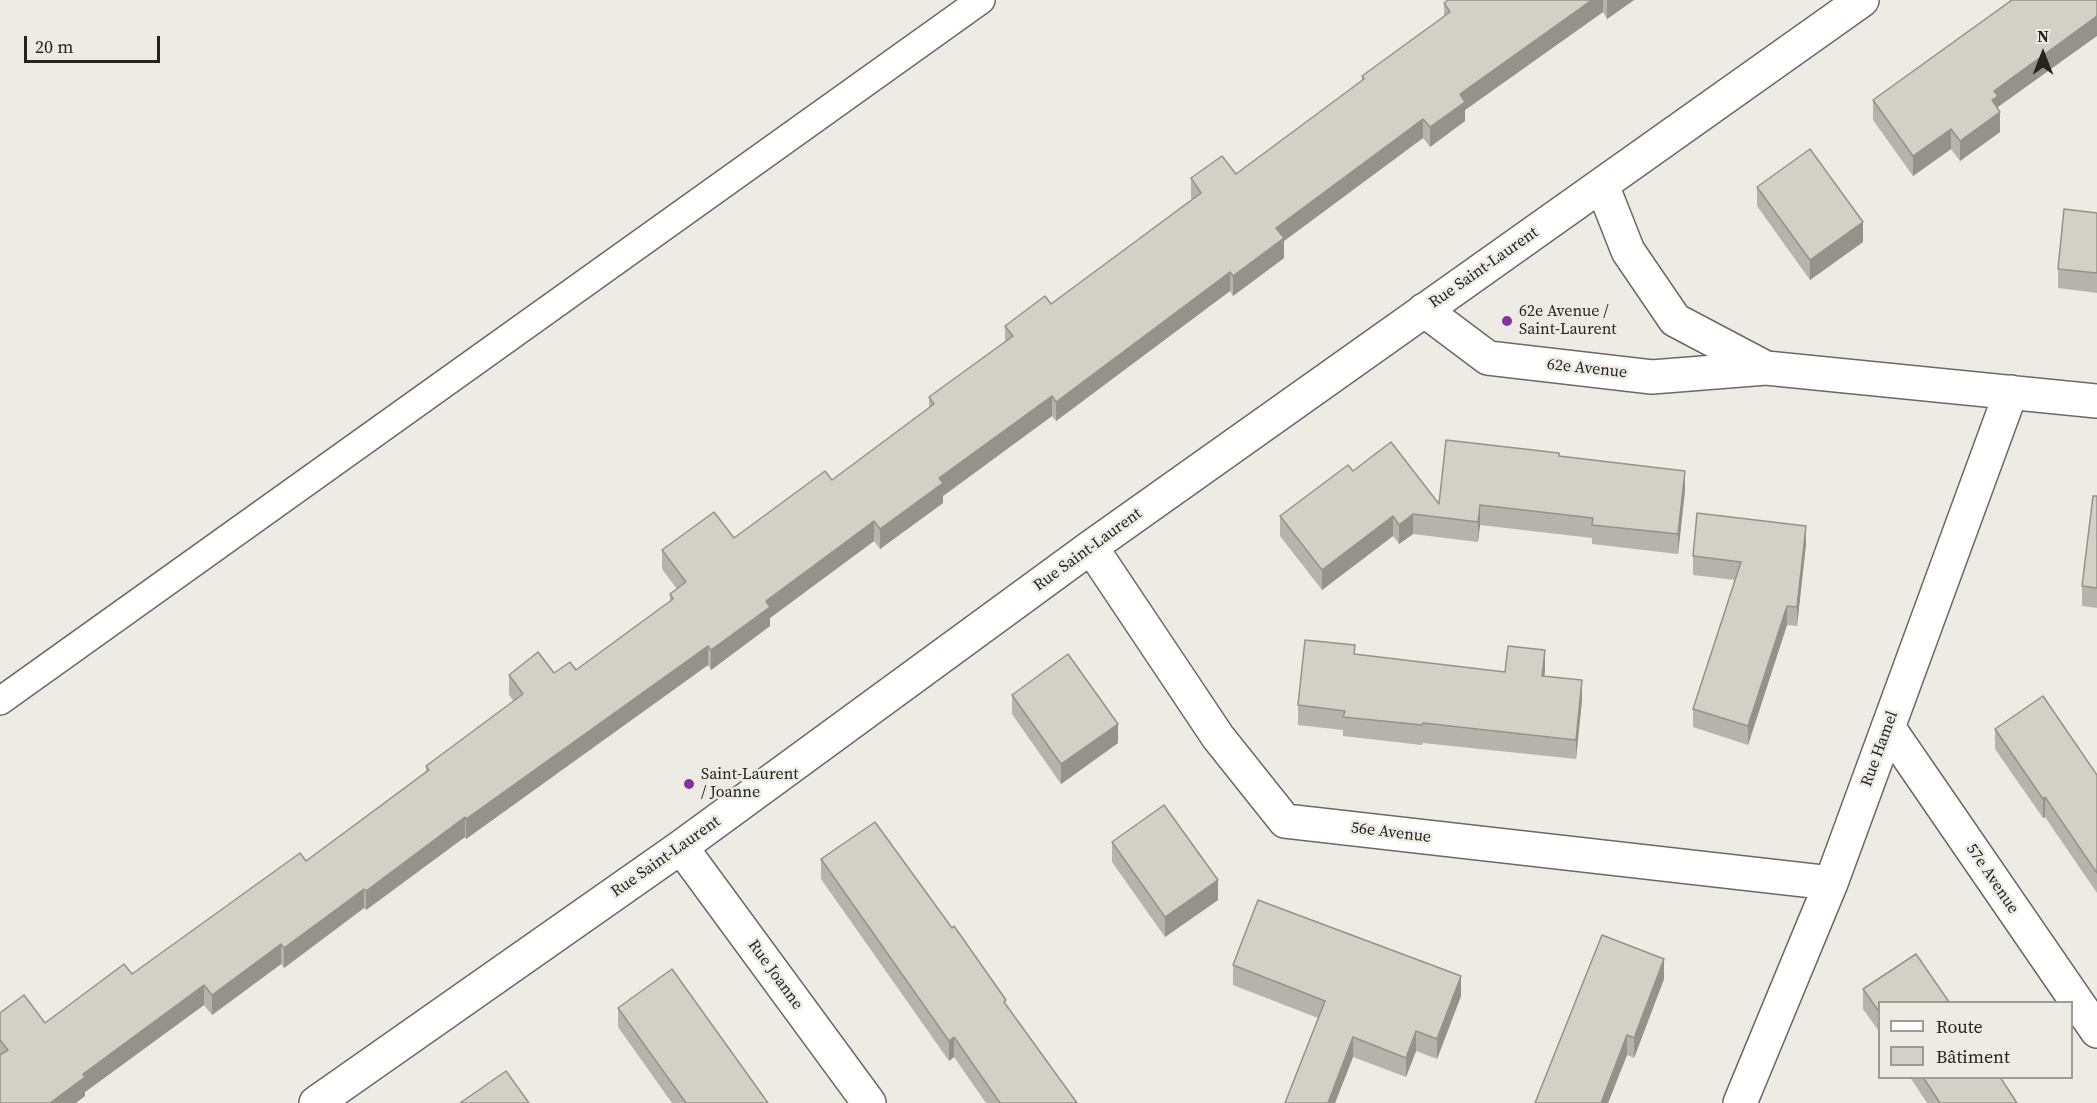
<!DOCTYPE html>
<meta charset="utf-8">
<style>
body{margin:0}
#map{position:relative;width:2097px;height:1103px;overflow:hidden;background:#edebe3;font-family:"Source Serif 4",serif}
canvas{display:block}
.legend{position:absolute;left:1878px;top:1001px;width:195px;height:78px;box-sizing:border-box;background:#edebe3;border:2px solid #9d9b95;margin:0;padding:8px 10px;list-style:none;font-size:18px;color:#252421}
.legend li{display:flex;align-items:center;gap:12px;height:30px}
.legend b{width:30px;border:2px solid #9d9b95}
.north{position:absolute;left:2013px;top:24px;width:60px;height:60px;-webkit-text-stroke:4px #edebe3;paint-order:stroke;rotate:0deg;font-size:16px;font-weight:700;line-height:24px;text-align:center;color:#252421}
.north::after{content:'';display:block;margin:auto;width:21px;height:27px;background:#252421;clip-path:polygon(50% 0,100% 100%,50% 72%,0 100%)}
.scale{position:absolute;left:24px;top:36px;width:136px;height:27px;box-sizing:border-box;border:3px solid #252421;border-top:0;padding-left:8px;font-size:18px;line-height:21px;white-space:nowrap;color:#252421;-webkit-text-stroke:4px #edebe3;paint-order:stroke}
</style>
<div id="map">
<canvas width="2097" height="1103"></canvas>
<ul class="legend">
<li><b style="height:8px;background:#fff"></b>Route</li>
<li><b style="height:16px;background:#d2d0c7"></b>Bâtiment</li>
</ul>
<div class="north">N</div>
<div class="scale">20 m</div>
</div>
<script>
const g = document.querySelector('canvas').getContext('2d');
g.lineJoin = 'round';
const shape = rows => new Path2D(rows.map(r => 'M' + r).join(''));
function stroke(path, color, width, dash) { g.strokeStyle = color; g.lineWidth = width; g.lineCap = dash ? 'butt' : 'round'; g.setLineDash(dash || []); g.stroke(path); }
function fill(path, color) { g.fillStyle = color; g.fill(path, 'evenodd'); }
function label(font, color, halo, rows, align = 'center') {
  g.font = font + ' "Source Serif 4",serif'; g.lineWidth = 5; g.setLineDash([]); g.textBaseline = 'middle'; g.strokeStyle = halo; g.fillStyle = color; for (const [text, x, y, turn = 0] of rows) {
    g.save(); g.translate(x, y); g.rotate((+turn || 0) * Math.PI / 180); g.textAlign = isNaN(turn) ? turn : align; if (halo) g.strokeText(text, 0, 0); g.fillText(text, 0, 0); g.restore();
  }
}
const service = shape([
 [0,701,981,0]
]);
const minor = shape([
 [1602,185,1628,251,1675,320,1766,368],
 [1424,310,1488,358,1652,377,1766,368,2097,401],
 [1091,547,1218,737,1285,821,1831,883],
 [1888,727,2097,1031],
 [681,847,869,1103],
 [316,1103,681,847,1091,547,1862,0],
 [1740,1103,1831,883,2011,392]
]);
stroke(service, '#6b6962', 30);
stroke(minor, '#6b6962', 36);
stroke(service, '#fff', 27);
stroke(minor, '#fff', 33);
fill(shape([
 [1448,0,1634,0,1607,19,1603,12,1465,110,1465,121,1430,147,1423,138,1284,241,1284,258,1233,296,1230,291,1056,421,1052,416,943,496,943,503,880,549,874,541,770,618,770,626,711,670,708,665,466,839,465,837,366,910,364,908,284,968,281,964,212,1015,204,1005,85,1092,85,1096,0,1103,0,1013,45,1023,132,974,306,861,426,771,426,766,514,701,509,695,509,675,554,673,576,670,670,602,670,594,677,589,662,569,662,550,734,538,832,480,929,408,929,397,1005,342,1005,326,1051,304,1192,199,1191,198,1191,178,1236,174,1362,81,1362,76,1444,16,1444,3],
 [1873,100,1998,107,2000,132,1960,161,1951,149,1913,176,1873,120],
 [1757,187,1863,242,1810,280,1757,206],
 [2097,213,2097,293,2058,288,2058,269],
 [1559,456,1685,490,1678,554,1592,544,1592,538,1480,525,1478,542,1413,534,1399,544,1393,536,1322,590,1280,536,1280,516,1353,471,1439,504],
 [2097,496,2097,608,2082,606,2082,586],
 [1806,544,1797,626,1787,625,1748,745,1693,727,1693,709,1735,580,1693,575,1693,556],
 [1355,655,1505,672,1545,670,1544,676,1582,700,1576,759,1423,743,1422,745,1343,736,1343,730,1298,725,1298,705],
 [1012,695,1118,743,1061,784,1012,714],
 [1995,729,2097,775,2097,893,2045,817,2043,818,1995,749],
 [1112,842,1218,900,1165,937,1112,862],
 [821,859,1006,1005,1077,1103,986,1103,954,1057,949,1061,821,879],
 [1233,965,1461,996,1437,1059,1416,1051,1406,1077,1353,1057,1335,1103,1285,1103,1318,1018,1233,985],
 [1664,979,1634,1058,1627,1055,1608,1103,1535,1103],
 [1863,989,1880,1002,1880,1033,1863,1009],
 [618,1008,768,1103,672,1103,618,1027],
 [1910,1077,2000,1077,2017,1103,1927,1103]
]), '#b5b3ab');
fill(shape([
 [1592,0,1603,0,1603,12,1465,110,1465,121,1430,147,1430,127,1460,94],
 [1607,0,1634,0,1607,19],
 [2097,16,2097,36,1998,107,1998,114,2000,112,2000,132,1960,161,1960,141,1992,100,1994,91],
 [1423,119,1423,138,1284,241,1284,258,1233,296,1233,276,1276,228],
 [1951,129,1951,149,1913,176,1913,156],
 [1863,222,1863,242,1810,280,1810,260],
 [1230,272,1230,291,1056,421,1056,402],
 [1052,396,1052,416,943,496,943,503,880,549,880,529,939,478],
 [1685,471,1685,490,1678,554,1678,534],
 [1480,505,1480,525,1478,542,1478,522],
 [1413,514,1413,534,1399,544,1399,525],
 [1393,516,1393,536,1322,590,1322,570],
 [874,521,874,541,770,618,770,626,711,670,711,650,766,601],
 [1806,526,1806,544,1797,626,1797,607],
 [1787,606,1787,625,1748,745,1748,726],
 [708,646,708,665,466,839,466,819],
 [1545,650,1545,670,1542,695,1542,676],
 [1582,680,1582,700,1576,759,1576,740],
 [1118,724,1118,743,1061,784,1061,764],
 [2045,797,2045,817,2043,818,2043,799],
 [465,817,465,837,366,910,366,891],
 [1218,880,1218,900,1165,937,1165,917],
 [364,889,364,908,284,968,284,948],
 [281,944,281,964,212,1015,212,995],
 [1664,959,1664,979,1634,1058,1634,1038],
 [1461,976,1461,996,1437,1059,1437,1039],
 [204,985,204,1005,85,1092,85,1096,76,1103,50,1103,83,1074],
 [1416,1031,1416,1051,1406,1077,1406,1058],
 [1627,1035,1627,1055,1608,1103,1601,1103],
 [954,1037,954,1057,949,1061,949,1041],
 [1353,1037,1353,1057,1335,1103,1328,1103]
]), '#93928b');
const building = shape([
 [1448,0,1592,0,1460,94,1465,102,1430,127,1423,119,1276,228,1284,238,1233,276,1230,272,1056,402,1052,396,939,478,943,483,880,529,874,521,766,601,770,607,711,650,708,646,466,819,465,817,366,891,364,889,284,948,281,944,212,995,204,985,83,1074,85,1077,50,1103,0,1103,0,1055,8,1050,0,1040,0,1013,24,995,45,1023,124,964,132,974,300,853,306,861,429,770,426,766,523,694,509,675,538,652,554,673,570,662,576,670,673,599,670,594,686,582,662,550,714,512,734,538,825,471,832,480,934,404,929,397,1013,336,1005,326,1045,296,1051,304,1201,193,1191,178,1222,156,1236,174,1364,79,1362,76,1450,12,1444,3,1448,0],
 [2012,0,2097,0,2097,16,1994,91,1998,96,1992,100,2000,112,1960,141,1951,129,1913,156,1873,100,2012,0],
 [1810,149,1863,222,1810,260,1757,187,1810,149],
 [2064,209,2097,213,2097,273,2058,269,2064,209],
 [1446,440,1559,453,1559,456,1685,471,1678,534,1592,525,1593,518,1480,505,1478,522,1413,514,1399,525,1393,516,1322,570,1280,516,1348,465,1353,471,1391,442,1439,504,1446,440],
 [2093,496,2097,496,2097,588,2082,586,2093,496],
 [1697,513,1806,526,1797,607,1787,606,1748,726,1693,709,1741,562,1693,556,1697,513],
 [1305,640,1355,645,1354,654,1505,672,1508,646,1545,650,1542,676,1582,680,1576,740,1423,723,1422,725,1343,717,1345,711,1298,705,1305,640],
 [1068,654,1118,724,1061,764,1012,695,1068,654],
 [2043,696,2097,775,2097,873,2045,797,2043,799,1995,729,2043,696],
 [1164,805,1218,880,1165,917,1112,842,1164,805],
 [875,822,952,928,954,926,1006,1000,1004,1002,1077,1103,1000,1103,954,1037,949,1041,821,859,875,822],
 [1258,900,1461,976,1437,1039,1416,1031,1406,1058,1353,1037,1328,1103,1285,1103,1325,1001,1233,965,1258,900],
 [1602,935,1664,959,1634,1038,1627,1035,1601,1103,1535,1103,1602,935],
 [1916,954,1949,1002,1880,1002,1880,1013,1863,989,1916,954],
 [672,969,768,1103,686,1103,618,1008,672,969],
 [506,1071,529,1103,460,1103,506,1071],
 [1923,1077,2000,1077,2017,1103,1940,1103,1923,1077]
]);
fill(building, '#d2d0c7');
stroke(building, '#93928b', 1.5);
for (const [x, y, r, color] of [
 [1507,321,6,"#86319f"],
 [689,784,6,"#86319f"]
]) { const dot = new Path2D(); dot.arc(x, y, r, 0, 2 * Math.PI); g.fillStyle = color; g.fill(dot); stroke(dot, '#edebe3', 2); }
label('16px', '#252421', '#edebe3', [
 ["Rue Saint-Laurent",1484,268,-35],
 ["62e Avenue",1587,369,6],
 ["Rue Saint-Laurent",1088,550,-36],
 ["Rue Hamel",1880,749,-70],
 ["56e Avenue",1391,833,7],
 ["Rue Saint-Laurent",666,857,-35],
 ["57e Avenue",1992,879,56],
 ["Rue Joanne",775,975,54]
]);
label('16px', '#252421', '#edebe3', [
 ["62e Avenue /",1519,312],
 ["Saint-Laurent",1519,330],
 ["Saint-Laurent",701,775],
 ["/ Joanne",701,793]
], 'left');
</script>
